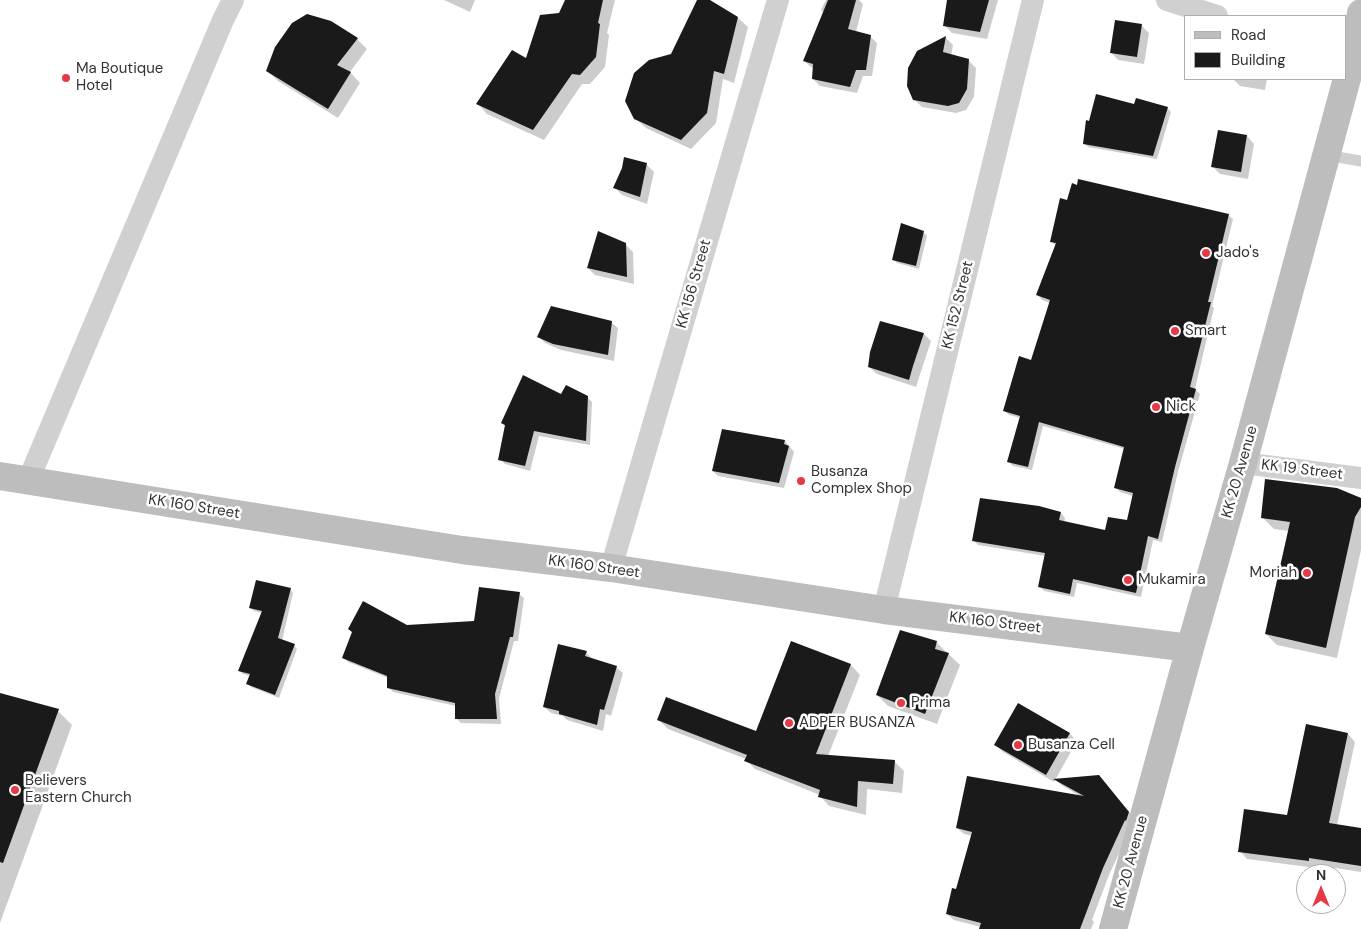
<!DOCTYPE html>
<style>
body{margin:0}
#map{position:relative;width:1361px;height:929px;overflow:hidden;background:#fff;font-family:"DM Sans",sans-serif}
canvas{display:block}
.legend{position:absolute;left:1184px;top:15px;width:162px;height:65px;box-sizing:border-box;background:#fff;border:1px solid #adadad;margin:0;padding:6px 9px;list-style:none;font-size:15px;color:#333}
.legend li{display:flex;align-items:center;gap:10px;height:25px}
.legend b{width:25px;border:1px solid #adadad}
.north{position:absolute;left:1296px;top:864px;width:50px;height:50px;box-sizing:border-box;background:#fff;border:1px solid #adadad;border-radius:50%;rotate:0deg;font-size:14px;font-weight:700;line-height:20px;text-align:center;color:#333}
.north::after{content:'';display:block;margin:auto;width:18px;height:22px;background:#e63946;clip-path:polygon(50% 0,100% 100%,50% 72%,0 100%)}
</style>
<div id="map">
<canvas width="1361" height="929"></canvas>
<ul class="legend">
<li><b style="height:6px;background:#bdbdbd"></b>Road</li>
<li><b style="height:14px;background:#1a1a1a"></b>Building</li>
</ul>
<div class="north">N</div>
</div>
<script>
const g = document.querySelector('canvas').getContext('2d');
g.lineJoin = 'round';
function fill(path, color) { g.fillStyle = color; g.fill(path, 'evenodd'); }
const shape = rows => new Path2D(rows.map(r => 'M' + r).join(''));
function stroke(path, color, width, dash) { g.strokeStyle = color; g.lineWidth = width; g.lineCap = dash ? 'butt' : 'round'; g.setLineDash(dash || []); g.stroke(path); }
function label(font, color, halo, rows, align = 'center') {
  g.font = font + ' "DM Sans",sans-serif'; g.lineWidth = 5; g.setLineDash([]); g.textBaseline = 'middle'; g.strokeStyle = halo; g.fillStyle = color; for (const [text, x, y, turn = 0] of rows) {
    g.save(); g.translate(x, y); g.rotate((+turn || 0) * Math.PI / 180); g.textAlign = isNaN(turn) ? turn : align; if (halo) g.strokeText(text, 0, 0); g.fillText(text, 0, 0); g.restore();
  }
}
fill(shape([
 [444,0,475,0,470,12],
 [566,0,615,0,607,33,609,35,605,67,590,84,582,84,544,140,487,114,478,104,527,60,560,14],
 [698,0,708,0,738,18,748,27,734,83,723,79,716,123,691,149,646,128,635,118,672,55],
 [826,0,859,0,863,4,856,32,870,36,877,43,872,76,863,76,857,93,820,86,813,79,814,68,811,67,804,61,824,13,821,10],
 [949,0,998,0,987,39,952,33,945,26],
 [330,22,357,39,367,49,350,72,360,83,338,118,278,81,267,71],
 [1141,25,1149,33,1144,64,1118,60,1111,52],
 [946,38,953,45,951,56,968,60,976,68,974,97,966,110,956,113,922,107,914,99,918,52],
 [1233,79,1267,79,1265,90,1240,86],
 [1135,106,1167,108,1171,112,1157,159,1088,147,1084,143,1090,122],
 [1247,136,1254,144,1248,179,1220,174,1212,166],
 [646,164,654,172,647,204,622,195,615,188],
 [1068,201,1228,215,1233,219,1212,306,1214,308,1195,389,1200,394,1178,472,1162,542,1153,540,1141,597,1077,583,1074,597,1044,591,1040,587,1046,556,978,545,974,541,1038,508,1061,513,1065,518,1064,523,1106,531,1128,521,1133,496,1120,492,1116,488,1125,449,1043,426,1032,470,1013,466,1008,461,1021,418,1009,415,1004,410,1032,362,1050,303,1042,300,1038,295,1056,246,1052,242],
 [923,232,927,236,919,269,897,263,893,259],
 [625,244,633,252,634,284,595,275,588,268],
 [611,322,618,328,614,361,561,350,545,343,539,337],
 [881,322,924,334,931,341,916,387,877,374,869,367],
 [562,396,587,397,592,402,590,445,539,436,530,471,505,464,500,459,506,427,502,423],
 [785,441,794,452,784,488,718,476,713,471],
 [1361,499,1361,550,1337,658,1277,645,1266,634,1289,531,1274,529,1262,517],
 [290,589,293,593,282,641,294,645,297,649,279,698,251,687,247,683,250,676,243,674,240,671,262,613,254,611,250,608],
 [519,594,524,598,518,641,514,641,499,699,501,724,461,723,456,718,456,706,393,692,388,687,388,678,348,662,343,657,407,627,475,622],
 [936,642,960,665,937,724,888,706,877,695],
 [792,643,851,665,860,675,828,756,894,761,904,771,902,793,867,789,866,815,829,806,820,796,820,795,755,769,746,760,746,759,668,729,659,720,757,733],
 [586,652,593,660,616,667,623,673,611,716,606,714,603,731,567,720,563,716,551,713,544,707],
 [0,694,58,711,72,725,0,923],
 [1018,705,1070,734,1077,741,1054,782,1003,752,996,745],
 [1348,734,1355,742,1337,825,1361,829,1361,872,1316,865,1316,868,1247,859,1240,851,1288,816],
 [1056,780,1105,783,1135,819,1109,875,1092,920,1094,922,1091,929,981,929,981,927,954,920,947,914,957,891,972,836,964,834,957,828,1082,797,1061,785]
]), '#0003');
fill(shape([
 [565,0,603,0,598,23,600,24,596,57,580,75,572,74,533,130,476,104,512,50,526,58,540,15,559,13],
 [697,0,710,0,738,17,724,74,714,71,707,113,681,140,634,119,625,101,634,73,649,60,671,54],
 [828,0,856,0,848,29,871,35,866,70,856,70,850,87,812,79,813,64,803,61],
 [947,0,989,0,980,32,943,26],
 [307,14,331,21,358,38,337,65,351,72,328,109,266,71,275,47,292,23],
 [1115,20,1142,24,1137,57,1110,53],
 [946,36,943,52,969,59,967,89,959,103,948,106,913,100,907,86,908,68,917,51],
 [1096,94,1134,104,1136,98,1168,107,1153,156,1083,144,1086,120,1089,121],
 [1218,130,1247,135,1241,172,1211,167],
 [624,157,647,163,640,197,613,188,622,168],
 [1078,179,1229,214,1208,302,1211,302,1190,387,1196,389,1175,467,1158,539,1148,536,1136,593,1073,579,1070,594,1038,587,1045,553,972,541,980,498,1039,506,1061,512,1059,520,1105,530,1108,517,1127,520,1133,493,1114,488,1124,447,1039,422,1028,467,1007,462,1020,416,1003,411,1019,356,1031,360,1050,300,1036,295,1056,243,1050,242,1060,198,1067,200,1072,183,1077,185],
 [901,223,924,231,916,266,892,260],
 [598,231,626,243,627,277,587,268],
 [551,306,612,321,608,355,553,344,537,337],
 [880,321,924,333,913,366,909,380,868,367,870,352],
 [523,375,561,394,566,385,588,396,586,441,534,431,525,466,498,460,505,425,501,423],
 [722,429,785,440,784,444,789,446,779,483,712,471],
 [1265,479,1337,488,1361,498,1361,507,1355,517,1326,648,1265,634,1290,522,1261,518],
 [256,580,291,588,278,638,295,644,275,695,246,684,250,674,238,671,262,611,249,608],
 [479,587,520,592,513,637,510,637,495,694,497,719,455,719,455,703,387,688,387,676,342,658,352,632,348,629,363,601,407,625,474,621],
 [900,630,937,641,935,649,949,653,925,714,876,695],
 [791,641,851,664,816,754,895,760,893,784,858,781,857,807,818,797,820,790,744,761,747,755,657,720,666,697,756,731],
 [558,644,587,651,585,656,617,666,604,710,600,709,597,725,559,714,559,711,543,707],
 [0,693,59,709,3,863,0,862],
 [1018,703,1070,733,1046,775,994,745],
 [1306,724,1348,733,1329,823,1361,828,1361,866,1309,858,1309,861,1238,852,1244,809,1287,815],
 [1099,775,1129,812,1126,821,1125,820,1103,868,1080,929,979,929,981,923,946,914,952,888,956,889,972,832,956,828,967,776,1084,796,1053,779]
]), '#1a1a1a');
stroke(shape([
 [1326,155,1361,161]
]), '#d0d0d0', 11);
stroke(shape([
 [1167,0,1217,16],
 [1243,463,1361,478],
 [28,481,223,20,233,0],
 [611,568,778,0],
 [884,610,1033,0]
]), '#d0d0d0', 22);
stroke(shape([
 [0,476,462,550,611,568,884,610,1190,648],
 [1113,929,1190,648,1243,463,1352,60,1361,13]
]), '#bdbdbd', 28);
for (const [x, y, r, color] of [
 [66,78,5,"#e63946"],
 [1206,253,5,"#e63946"],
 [1175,331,5,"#e63946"],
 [1156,407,5,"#e63946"],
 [801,481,5,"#e63946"],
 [1307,573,5,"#e63946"],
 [1128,580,5,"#e63946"],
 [901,703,5,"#e63946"],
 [789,723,5,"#e63946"],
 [1018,745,5,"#e63946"],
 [15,790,5,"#e63946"]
]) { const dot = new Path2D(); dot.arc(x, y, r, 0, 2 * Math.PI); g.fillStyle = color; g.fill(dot); stroke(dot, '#fff', 2); }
label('15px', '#333', '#fff', [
 ["Ma Boutique",76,69],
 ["Hotel",76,86],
 ["Jado's",1216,253],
 ["Smart",1185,331],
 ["Nick",1166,407],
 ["Busanza",811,472],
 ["Complex Shop",811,489],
 ["Moriah",1297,573,"right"],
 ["Mukamira",1138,580],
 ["Prima",911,703],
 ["ADPER BUSANZA",799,723],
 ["Busanza Cell",1028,745],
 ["Believers",25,781],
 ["Eastern Church",25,798]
], 'left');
label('15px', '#333', '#fff', [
 ["KK 156 Street",694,284,-74],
 ["KK 152 Street",958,305,-76],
 ["KK 19 Street",1302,470,7],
 ["KK 20 Avenue",1240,472,-74],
 ["KK 160 Street",194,507,9],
 ["KK 160 Street",594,567,8],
 ["KK 160 Street",995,623,7],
 ["KK 20 Avenue",1131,862,-75]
]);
</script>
